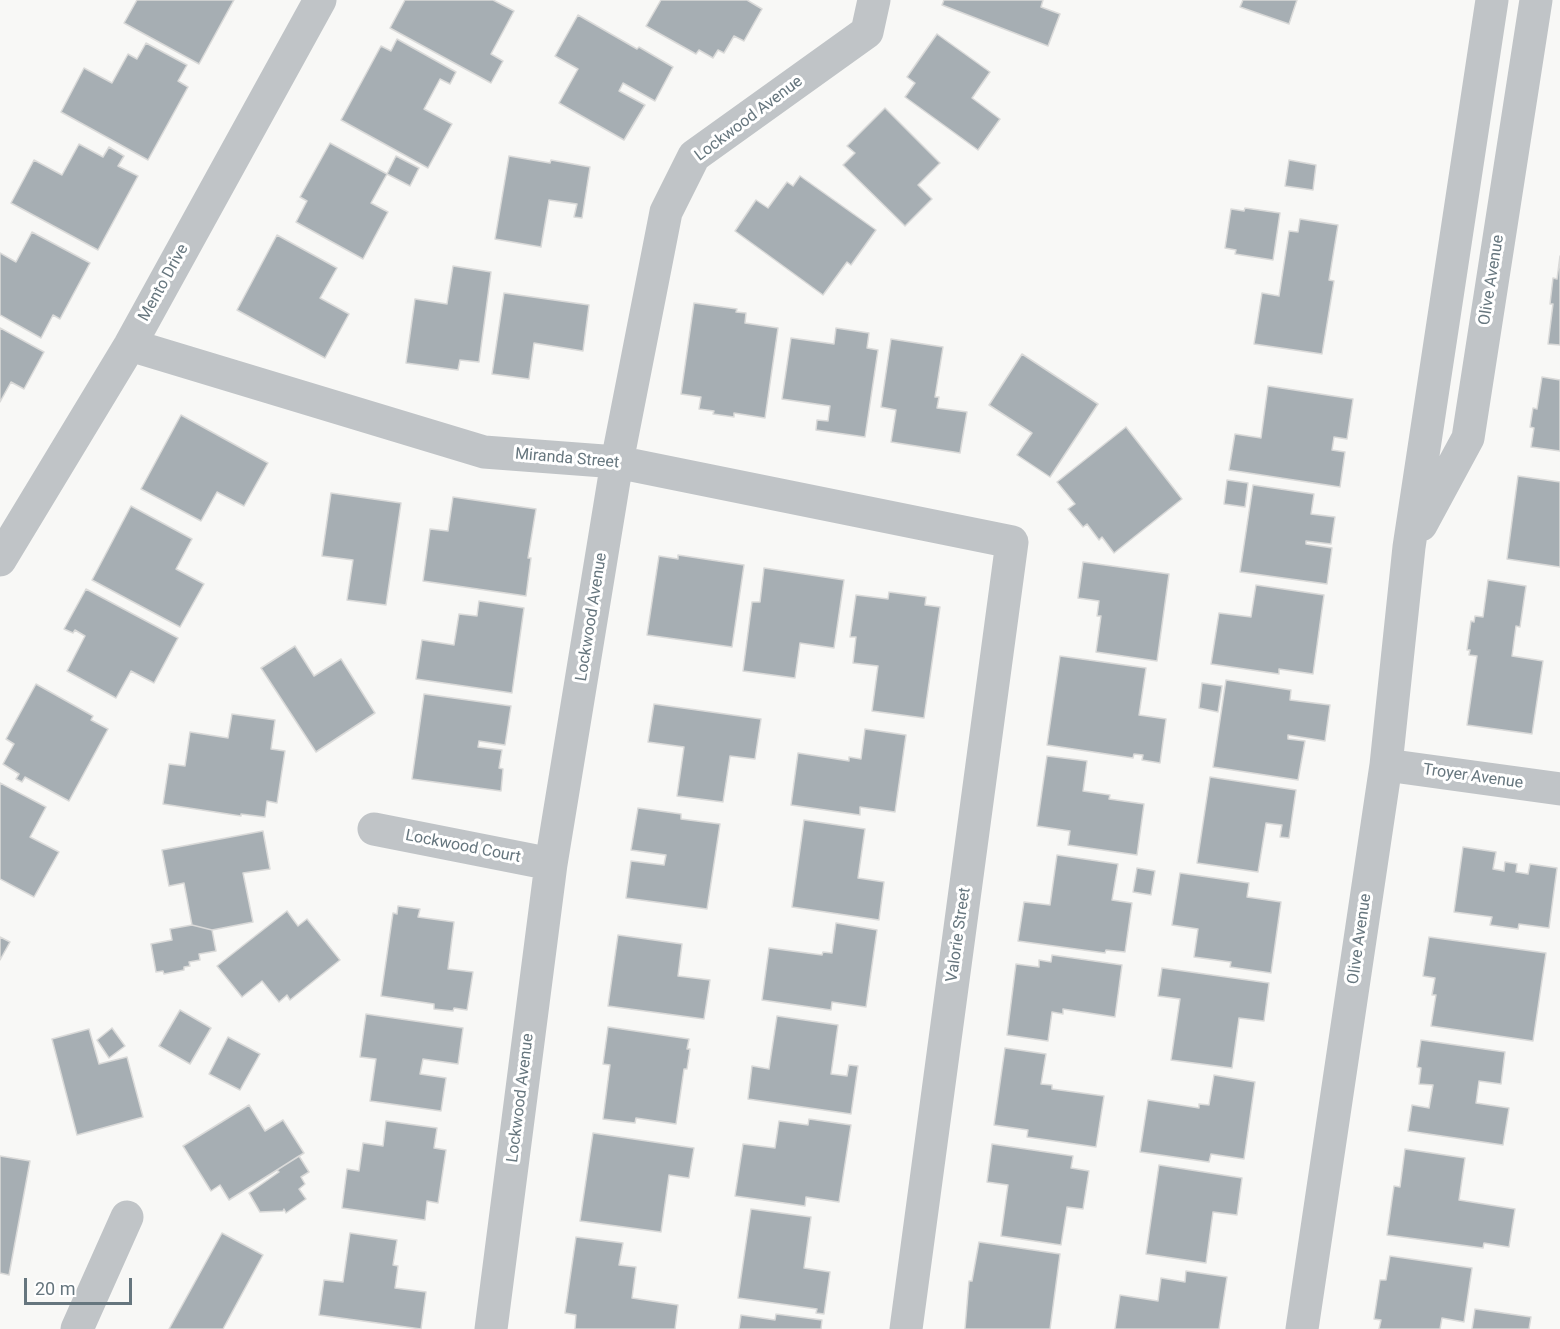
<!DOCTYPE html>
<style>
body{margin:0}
#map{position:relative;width:1560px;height:1329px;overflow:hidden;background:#f8f8f6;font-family:Roboto,sans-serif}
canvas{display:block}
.scale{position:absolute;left:24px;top:1278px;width:108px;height:27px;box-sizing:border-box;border:3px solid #66767e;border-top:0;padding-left:8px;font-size:18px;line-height:21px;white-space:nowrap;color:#66767e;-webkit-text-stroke:4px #fff;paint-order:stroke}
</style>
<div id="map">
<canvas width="1560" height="1329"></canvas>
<div class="scale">20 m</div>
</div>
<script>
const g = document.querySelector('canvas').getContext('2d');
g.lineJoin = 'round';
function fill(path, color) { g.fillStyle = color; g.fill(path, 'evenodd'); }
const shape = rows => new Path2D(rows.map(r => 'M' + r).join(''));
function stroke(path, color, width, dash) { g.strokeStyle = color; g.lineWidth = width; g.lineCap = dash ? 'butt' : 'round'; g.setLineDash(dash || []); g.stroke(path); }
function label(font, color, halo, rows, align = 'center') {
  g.font = font + ' Roboto,sans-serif'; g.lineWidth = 6; g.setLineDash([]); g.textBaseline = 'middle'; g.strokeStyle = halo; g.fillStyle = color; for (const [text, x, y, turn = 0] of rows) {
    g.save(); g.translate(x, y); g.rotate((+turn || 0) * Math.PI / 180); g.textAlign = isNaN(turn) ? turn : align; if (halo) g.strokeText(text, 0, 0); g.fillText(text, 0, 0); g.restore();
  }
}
const building = shape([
 [137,0,234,0,199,64,124,23,137,0],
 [405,0,493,0,514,11,491,54,503,61,491,83,390,28,405,0],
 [661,0,747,0,762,9,744,41,734,36,724,53,718,50,713,58,699,50,696,54,646,26,661,0],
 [944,0,1043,0,1041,7,1060,14,1048,46,942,5,944,0],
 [1243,0,1297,0,1289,24,1240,7,1243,0],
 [578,15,637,49,639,47,673,67,655,101,623,83,619,91,645,105,624,140,559,103,578,69,555,56,578,15],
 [937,34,990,72,972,98,1000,119,978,150,905,97,915,83,907,77,937,34],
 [397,39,456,72,450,84,440,79,424,109,452,124,428,168,341,120,381,46,391,51,397,39],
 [146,43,187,65,178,81,188,87,148,160,61,112,84,68,112,83,128,54,137,59,146,43],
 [885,108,940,163,918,185,932,199,905,226,843,165,855,153,847,146,885,108],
 [330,143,387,174,371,203,388,212,363,259,296,222,307,201,300,197,330,143],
 [79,144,103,157,109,147,124,156,118,166,138,176,98,250,11,203,34,160,62,175,79,144],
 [396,156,419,168,410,186,387,174,396,156],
 [509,156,550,163,551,160,590,167,582,218,574,217,577,204,549,200,541,247,495,239,509,156],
 [1289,160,1316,165,1313,190,1285,186,1289,160],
 [800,176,876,230,851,265,847,262,823,295,735,231,756,200,768,208,787,182,793,186,800,176],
 [1245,208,1280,213,1273,260,1235,254,1236,250,1225,248,1231,209,1244,211,1245,208],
 [1300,219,1338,225,1329,280,1334,281,1322,354,1254,344,1262,293,1279,296,1289,231,1298,232,1300,219],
 [32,232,90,263,60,319,53,315,41,338,0,315,0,253,16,262,32,232],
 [277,235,337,268,320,298,349,314,325,358,237,310,277,235],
 [1560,256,1560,345,1548,344,1553,304,1550,304,1553,278,1557,279,1560,256],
 [453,266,491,272,479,362,460,360,458,370,406,363,415,299,447,304,453,266],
 [504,293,589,305,583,351,534,343,529,379,492,374,504,293],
 [694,303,737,309,736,312,746,313,745,323,778,328,765,418,734,413,734,417,713,414,714,411,699,409,701,397,681,394,694,303],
 [0,328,44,352,24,389,11,382,0,402,0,328],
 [836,328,869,333,867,348,878,350,865,437,816,430,817,420,828,421,830,406,782,399,791,338,834,344,836,328],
 [891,339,943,347,935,397,939,397,937,408,967,412,960,453,891,442,896,410,881,407,891,339],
 [1022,354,1098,404,1050,477,1017,455,1032,433,989,405,1022,354],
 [1542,377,1560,380,1560,451,1531,447,1534,428,1530,427,1533,408,1537,409,1542,377],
 [1268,386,1353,399,1347,439,1334,437,1332,450,1345,452,1340,487,1229,470,1235,434,1261,438,1268,386],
 [181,415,268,463,244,506,217,492,201,521,141,489,181,415],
 [1126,427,1182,499,1114,553,1102,537,1099,540,1087,524,1083,527,1068,509,1075,504,1057,482,1126,427],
 [1518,476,1560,482,1560,567,1507,559,1518,476],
 [1227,480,1248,483,1245,507,1224,504,1227,480],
 [1253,485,1314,494,1311,514,1335,517,1331,544,1306,541,1306,544,1332,548,1327,584,1240,572,1253,485],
 [331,493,401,503,386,605,347,600,353,560,322,556,331,493],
 [453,497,536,509,528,558,531,558,526,596,423,581,430,529,448,531,453,497],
 [131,506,192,539,176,569,204,584,180,627,92,580,131,506],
 [678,555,744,565,732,647,647,635,659,556,678,559,678,555],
 [1083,562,1169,574,1157,661,1096,652,1101,616,1097,616,1099,601,1078,598,1083,562],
 [764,568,844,580,834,648,800,643,795,678,743,671,752,602,760,602,764,568],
 [1488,580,1526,586,1520,627,1516,626,1512,656,1543,661,1532,734,1467,725,1477,656,1469,655,1470,650,1467,650,1471,621,1474,622,1475,616,1483,617,1488,580],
 [1256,585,1324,595,1313,674,1279,669,1279,674,1211,664,1219,613,1251,617,1256,585],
 [86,589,178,638,154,683,131,671,116,698,67,671,85,636,75,630,73,633,64,629,86,589],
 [889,592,926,597,925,605,940,607,924,718,872,711,878,666,853,663,856,637,850,637,856,595,888,599,889,592],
 [479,601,524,608,512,693,416,679,422,640,454,645,459,614,477,616,479,601],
 [295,646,314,676,341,659,375,713,316,752,261,668,295,646],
 [1060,656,1146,668,1139,715,1166,719,1160,763,1142,760,1143,755,1134,754,1133,758,1047,745,1060,656],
 [1226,680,1291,690,1290,700,1330,705,1325,741,1288,735,1288,739,1305,741,1298,780,1213,767,1226,680],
 [1202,683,1222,686,1218,712,1199,708,1202,683],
 [36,684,93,716,91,720,108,729,69,801,25,777,22,782,16,779,19,774,3,764,14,744,6,739,36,684],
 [424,694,511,706,505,745,479,741,478,747,502,750,499,768,503,769,501,791,412,779,424,694],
 [654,704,761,719,755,759,730,756,723,802,677,796,684,747,648,742,654,704],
 [232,714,275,720,271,749,285,751,277,803,267,801,265,817,241,814,241,816,163,804,169,764,185,766,190,732,228,738,232,714],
 [865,729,906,735,895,812,860,807,860,815,791,805,798,753,849,761,849,757,861,759,865,729],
 [1047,756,1087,761,1083,791,1110,795,1109,799,1144,804,1137,855,1068,845,1070,831,1037,826,1047,756],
 [1210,777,1296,790,1289,838,1280,837,1282,825,1266,823,1258,872,1197,863,1210,777],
 [0,783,46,807,30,837,59,852,34,897,0,879,0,783],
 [638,808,681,814,681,819,720,824,707,909,626,898,631,861,664,865,666,855,631,850,638,808],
 [804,820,865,829,858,878,884,882,879,920,792,907,804,820],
 [263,831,270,869,243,873,253,922,212,930,192,925,184,883,169,886,162,850,263,831],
 [1463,847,1496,852,1493,869,1504,871,1505,862,1517,864,1516,872,1528,874,1530,864,1557,868,1549,928,1519,924,1518,929,1490,925,1492,917,1454,912,1463,847],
 [1057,855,1118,864,1112,900,1132,903,1125,952,1106,950,1105,953,1018,941,1024,902,1050,905,1057,855],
 [1137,868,1155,871,1151,895,1133,892,1137,868],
 [1180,873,1249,883,1247,897,1281,902,1271,973,1230,967,1231,962,1194,957,1198,929,1172,925,1180,873],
 [398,906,420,909,418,917,454,922,448,969,473,972,467,1010,454,1008,453,1011,434,1009,434,1004,381,996,393,913,397,914,398,906],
 [287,911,298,926,307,919,340,960,290,1000,287,995,279,1002,262,981,242,997,217,966,287,911],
 [836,923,877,930,866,1007,832,1002,831,1010,762,1000,769,948,822,955,823,952,832,953,836,923],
 [192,925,212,930,216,951,199,954,200,960,189,962,190,966,184,967,184,970,164,974,163,971,156,972,151,944,172,940,170,929,192,925],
 [618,935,682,944,678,976,710,980,704,1019,608,1006,618,935],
 [0,937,10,942,0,960,0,937],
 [1429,937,1546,953,1533,1041,1431,1026,1436,995,1432,995,1435,978,1423,976,1429,937],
 [1052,955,1122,965,1115,1017,1063,1009,1063,1014,1052,1012,1048,1041,1007,1035,1016,964,1039,967,1039,960,1051,962,1052,955],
 [1162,968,1269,983,1264,1021,1239,1018,1232,1068,1171,1060,1180,999,1158,996,1162,968],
 [180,1010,211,1028,190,1064,159,1046,180,1010],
 [366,1014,463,1028,458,1064,423,1059,420,1074,446,1078,441,1111,370,1101,376,1059,360,1057,366,1014],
 [777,1016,838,1025,831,1074,847,1076,849,1065,858,1066,851,1114,748,1099,752,1066,769,1069,777,1016],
 [608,1027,689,1039,687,1049,690,1049,687,1069,684,1069,676,1124,636,1118,635,1123,603,1119,610,1065,603,1064,608,1027],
 [112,1028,125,1046,109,1058,97,1040,112,1028],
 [89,1029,99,1064,127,1057,143,1117,77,1135,52,1039,89,1029],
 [228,1037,260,1054,240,1090,209,1074,228,1037],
 [1421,1040,1505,1052,1501,1084,1479,1081,1476,1103,1509,1108,1503,1145,1408,1131,1412,1105,1429,1108,1433,1085,1419,1084,1421,1068,1417,1067,1421,1040],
 [1005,1048,1046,1054,1041,1084,1052,1085,1052,1089,1104,1096,1096,1147,1027,1137,1028,1130,994,1125,1005,1048],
 [1214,1075,1255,1082,1244,1159,1211,1154,1209,1162,1140,1152,1148,1100,1199,1108,1199,1104,1209,1105,1214,1075],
 [249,1105,265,1131,283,1120,304,1153,229,1200,220,1185,211,1191,183,1146,249,1105],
 [809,1119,851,1125,839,1202,806,1197,805,1206,735,1196,743,1144,775,1148,779,1121,808,1125,809,1119],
 [386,1121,437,1128,434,1148,446,1150,438,1203,427,1201,425,1220,342,1208,347,1169,359,1171,363,1143,383,1146,386,1121],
 [593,1133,694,1148,689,1178,669,1175,661,1232,580,1221,593,1133],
 [992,1144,1073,1156,1071,1168,1089,1171,1083,1209,1067,1207,1061,1245,1001,1236,1008,1185,987,1182,992,1144],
 [1405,1149,1465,1158,1459,1200,1515,1209,1509,1247,1484,1243,1483,1248,1387,1235,1394,1186,1400,1187,1405,1149],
 [0,1156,30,1161,9,1275,0,1273,0,1156],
 [299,1156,309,1172,301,1177,305,1184,299,1189,306,1199,286,1213,284,1209,283,1211,260,1212,249,1193,279,1172,277,1170,299,1156],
 [1159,1165,1242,1178,1237,1215,1213,1212,1206,1263,1146,1254,1159,1165],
 [751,1209,811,1217,804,1268,830,1272,824,1314,816,1313,817,1309,738,1298,751,1209],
 [222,1233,263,1255,223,1329,169,1329,222,1233],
 [350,1233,397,1240,393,1265,398,1266,395,1288,426,1292,421,1329,319,1315,324,1280,343,1282,350,1233],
 [576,1237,623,1243,619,1265,636,1267,632,1298,678,1305,675,1329,575,1329,576,1315,565,1313,576,1237],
 [979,1242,1060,1254,1050,1329,965,1329,969,1281,972,1281,979,1242],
 [1390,1256,1472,1268,1464,1322,1442,1318,1440,1329,1379,1329,1381,1320,1374,1319,1380,1280,1386,1280,1390,1256],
 [1186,1271,1227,1277,1219,1329,1115,1329,1120,1295,1158,1301,1161,1278,1185,1282,1186,1271],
 [1475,1309,1531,1317,1529,1329,1472,1329,1475,1309],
 [776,1314,822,1320,821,1329,739,1329,741,1315,775,1320,776,1314]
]);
fill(building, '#a6aeb3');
stroke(building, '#dadad9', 1.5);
stroke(shape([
 [130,345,484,452,617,462,1012,542,906,1329],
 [1421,525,1468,438,1536,0],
 [0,560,130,345,320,0],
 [1386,765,1560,789],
 [374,829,551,864],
 [77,1329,127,1217],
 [491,1329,551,864,617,462,666,212,694,156,867,32,874,0],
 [1302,1329,1386,765,1409,547,1492,0]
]), '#c0c4c7', 33);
label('16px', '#66767e', '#fff', [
 ["Lockwood Avenue",749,119,-37],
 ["Olive Avenue",1492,280,-81],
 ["Mento Drive",164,283,-61],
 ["Miranda Street",567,459,5],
 ["Lockwood Avenue",592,617,-81],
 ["Troyer Avenue",1473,777,8],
 ["Lockwood Court",463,847,11],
 ["Valorie Street",959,935,-82],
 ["Olive Avenue",1360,939,-82],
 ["Lockwood Avenue",521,1098,-83]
]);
</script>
